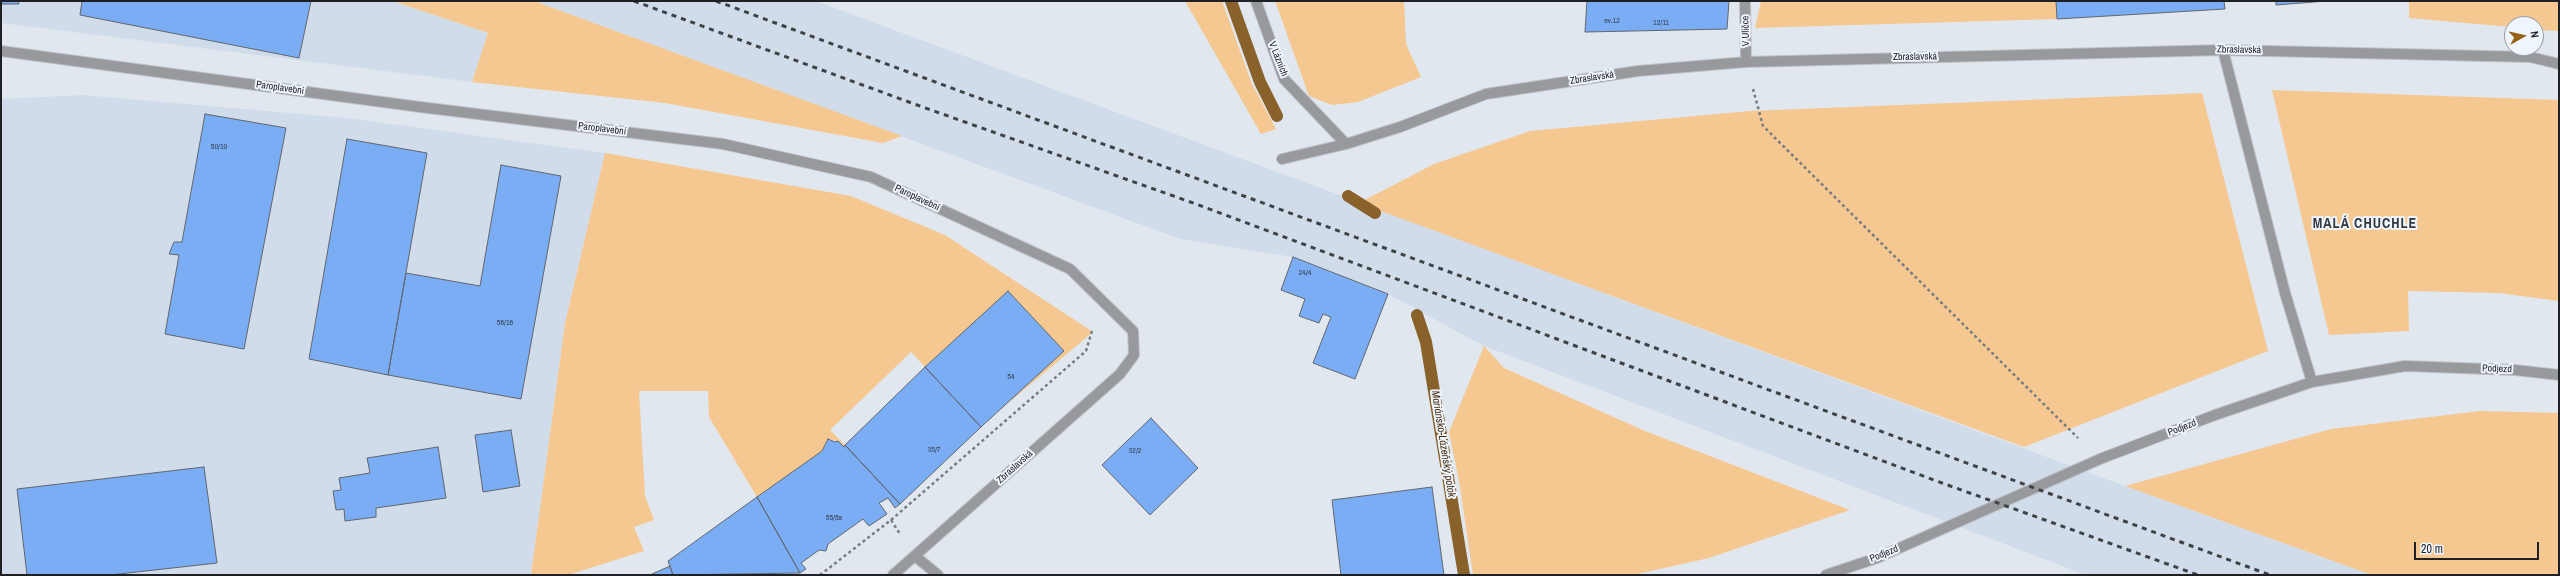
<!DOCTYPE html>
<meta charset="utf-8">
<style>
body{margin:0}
#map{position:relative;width:2560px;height:576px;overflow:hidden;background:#e1e7ef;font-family:"Archivo Narrow",sans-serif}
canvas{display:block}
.frame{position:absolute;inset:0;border:2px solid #1e2023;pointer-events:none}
.north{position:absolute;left:2504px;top:16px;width:40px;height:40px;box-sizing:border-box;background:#eff5fd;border:1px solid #9ba0a6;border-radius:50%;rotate:82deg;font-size:11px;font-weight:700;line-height:16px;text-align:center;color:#1e2023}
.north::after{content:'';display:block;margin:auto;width:14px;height:18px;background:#956215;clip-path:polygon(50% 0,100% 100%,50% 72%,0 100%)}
.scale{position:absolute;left:2414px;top:542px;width:125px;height:18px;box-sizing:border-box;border:2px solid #1e2023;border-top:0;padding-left:5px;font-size:12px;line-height:14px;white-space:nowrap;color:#1e2023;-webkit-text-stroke:3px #eff5fd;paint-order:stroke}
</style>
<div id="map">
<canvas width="2560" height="576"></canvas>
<div class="frame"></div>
<div class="north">N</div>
<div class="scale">20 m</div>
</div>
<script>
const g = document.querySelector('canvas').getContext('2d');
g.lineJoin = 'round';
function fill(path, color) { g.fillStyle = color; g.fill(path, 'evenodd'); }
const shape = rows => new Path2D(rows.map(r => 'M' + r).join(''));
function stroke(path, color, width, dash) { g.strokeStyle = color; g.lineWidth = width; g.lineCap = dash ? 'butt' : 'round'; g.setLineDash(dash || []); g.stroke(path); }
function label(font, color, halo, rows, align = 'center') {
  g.font = font + ' "Archivo Narrow",sans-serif'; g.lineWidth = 4; g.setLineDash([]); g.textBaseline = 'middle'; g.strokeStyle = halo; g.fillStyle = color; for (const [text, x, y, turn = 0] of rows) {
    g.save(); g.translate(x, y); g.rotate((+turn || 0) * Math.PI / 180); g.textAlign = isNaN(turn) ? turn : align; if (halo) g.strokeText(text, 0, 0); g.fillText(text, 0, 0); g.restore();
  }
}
fill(shape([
 [1,1,392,1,488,33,472,82,1,23],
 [534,1,816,1,2125,486,2372,575,2086,575,1484,346,1388,294,1293,257,1180,239],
 [83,95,347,118,605,153,565,323,531,575,1,575,1,99]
]), '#d1dcea');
fill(shape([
 [392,1,534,1,902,136,883,143,665,103,472,82,488,33],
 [1185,1,1222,1,1252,84,1276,129,1261,134],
 [1275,1,1404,1,1406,44,1421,77,1358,102,1332,105,1309,96],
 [1761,1,2056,1,2057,19,1755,28],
 [2409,1,2559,1,2559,31,2536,30,2536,24,2512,24,2512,27,2409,18],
 [2272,90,2559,100,2559,301,2499,293,2408,291,2409,331,2329,335],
 [2202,93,2268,351,2024,447,1359,203,1434,164,1530,131,1750,111],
 [605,153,851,196,945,235,1093,332,1001,409,1064,351,1008,291,925,367,911,352,830,430,845,445,844,447,838,441,828,439,822,451,757,497,709,417,708,391,639,391,645,496,654,520,634,527,644,551,568,575,531,575,565,323],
 [1484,346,1504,368,1645,431,1850,510,1709,558,1633,575,1473,575,1459,481,1449,432],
 [2480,411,2559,413,2559,575,2372,575,2125,486,2331,429]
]), '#f6c891');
stroke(shape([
 [1231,1,1260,82,1277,116],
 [1348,196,1375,213],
 [1417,315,1426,342,1464,575]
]), '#88612b', 12);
const building = shape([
 [1,1,18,1,19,4,1,4,1,1],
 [82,1,311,1,299,58,80,15,82,1],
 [1587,1,1729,1,1727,29,1585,32,1587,1],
 [2056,1,2224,1,2225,9,2057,19,2056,1],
 [2276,1,2327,1,2276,5,2276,1],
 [205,114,286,128,244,349,165,334,179,255,169,254,174,242,182,242,205,114],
 [347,139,427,153,388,375,309,359,347,139],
 [501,165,561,176,521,399,388,375,406,273,480,286,501,165],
 [1293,257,1388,294,1355,379,1313,363,1331,317,1323,314,1319,323,1299,316,1305,299,1281,290,1293,257],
 [1008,291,1064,351,981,427,925,367,1008,291],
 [925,367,981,427,900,504,845,445,925,367],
 [1151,418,1198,468,1150,515,1102,465,1151,418],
 [511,430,520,486,483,492,475,435,511,430],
 [828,439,835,442,838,441,844,447,845,445,900,504,895,508,888,498,879,503,887,514,869,526,863,519,828,544,826,551,819,550,801,563,806,569,800,573,757,497,822,451,828,439],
 [438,447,446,498,376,508,376,517,345,521,344,509,336,510,333,491,341,490,339,478,370,473,367,458,438,447],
 [204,467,217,563,110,575,27,575,17,489,204,467],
 [1432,487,1444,575,1341,575,1332,500,1432,487],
 [757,497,800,573,673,575,668,561,757,497],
 [670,566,673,575,650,575,670,566]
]);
fill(building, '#7aadf3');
stroke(building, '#61666d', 1);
const minor = shape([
 [1256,1,1284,79,1346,144],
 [1745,1,1746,62],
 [2223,50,2285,293,2312,382],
 [1,51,420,107,723,144,871,177,1070,269,1133,331,1134,355,1120,374,893,575],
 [1282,159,1346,144,1400,127,1486,94,1638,71,1746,62,2223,50,2530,57,2559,64],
 [915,556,938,575],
 [1826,575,1877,558,2100,459,2215,415,2312,382,2405,366,2515,370,2559,375]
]);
stroke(minor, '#bec3ca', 12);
stroke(shape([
 [1753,89,1763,126,2078,438],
 [891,520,1086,351,1092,331],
 [820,575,891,520,900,534]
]), '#787c81', 2.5, [3, 3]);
stroke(minor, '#97999d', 10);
stroke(shape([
 [634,1,917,105,1196,204,1942,483,2198,575],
 [716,1,2270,575]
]), '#404246', 3, [5, 5]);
label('8px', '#354357', null, [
 ["ev.12",1612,21],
 ["12/11",1661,23],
 ["50/10",219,147],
 ["24/4",1305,273],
 ["56/16",505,323],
 ["54",1011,377],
 ["35/7",934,450],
 ["32/2",1135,451],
 ["55/5a",834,518]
]);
label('10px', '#1e2023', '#eff5fd', [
 ["V Uličce",1746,31,-91],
 ["Zbraslavská",2239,50,1],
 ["Zbraslavská",1915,57,-1],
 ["V Lázních",1278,59,69],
 ["Zbraslavská",1592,78,-9],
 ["Paroplavební",280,88,8],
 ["Paroplavební",602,129,7],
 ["Paroplavební",917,198,25],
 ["Podjezd",2497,369,2],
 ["Podjezd",2182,428,-21],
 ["Zbraslavská",1015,467,-42],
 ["Podjezd",1884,554,-22]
]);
label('italic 11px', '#452d0c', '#eff5fd', [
 ["Mariánsko-Lázeňský potok",1443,444,81]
]);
g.letterSpacing = '1px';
label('bold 14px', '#33373e', '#eff5fd', [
 ["MALÁ CHUCHLE",2365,224]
]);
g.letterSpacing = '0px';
</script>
